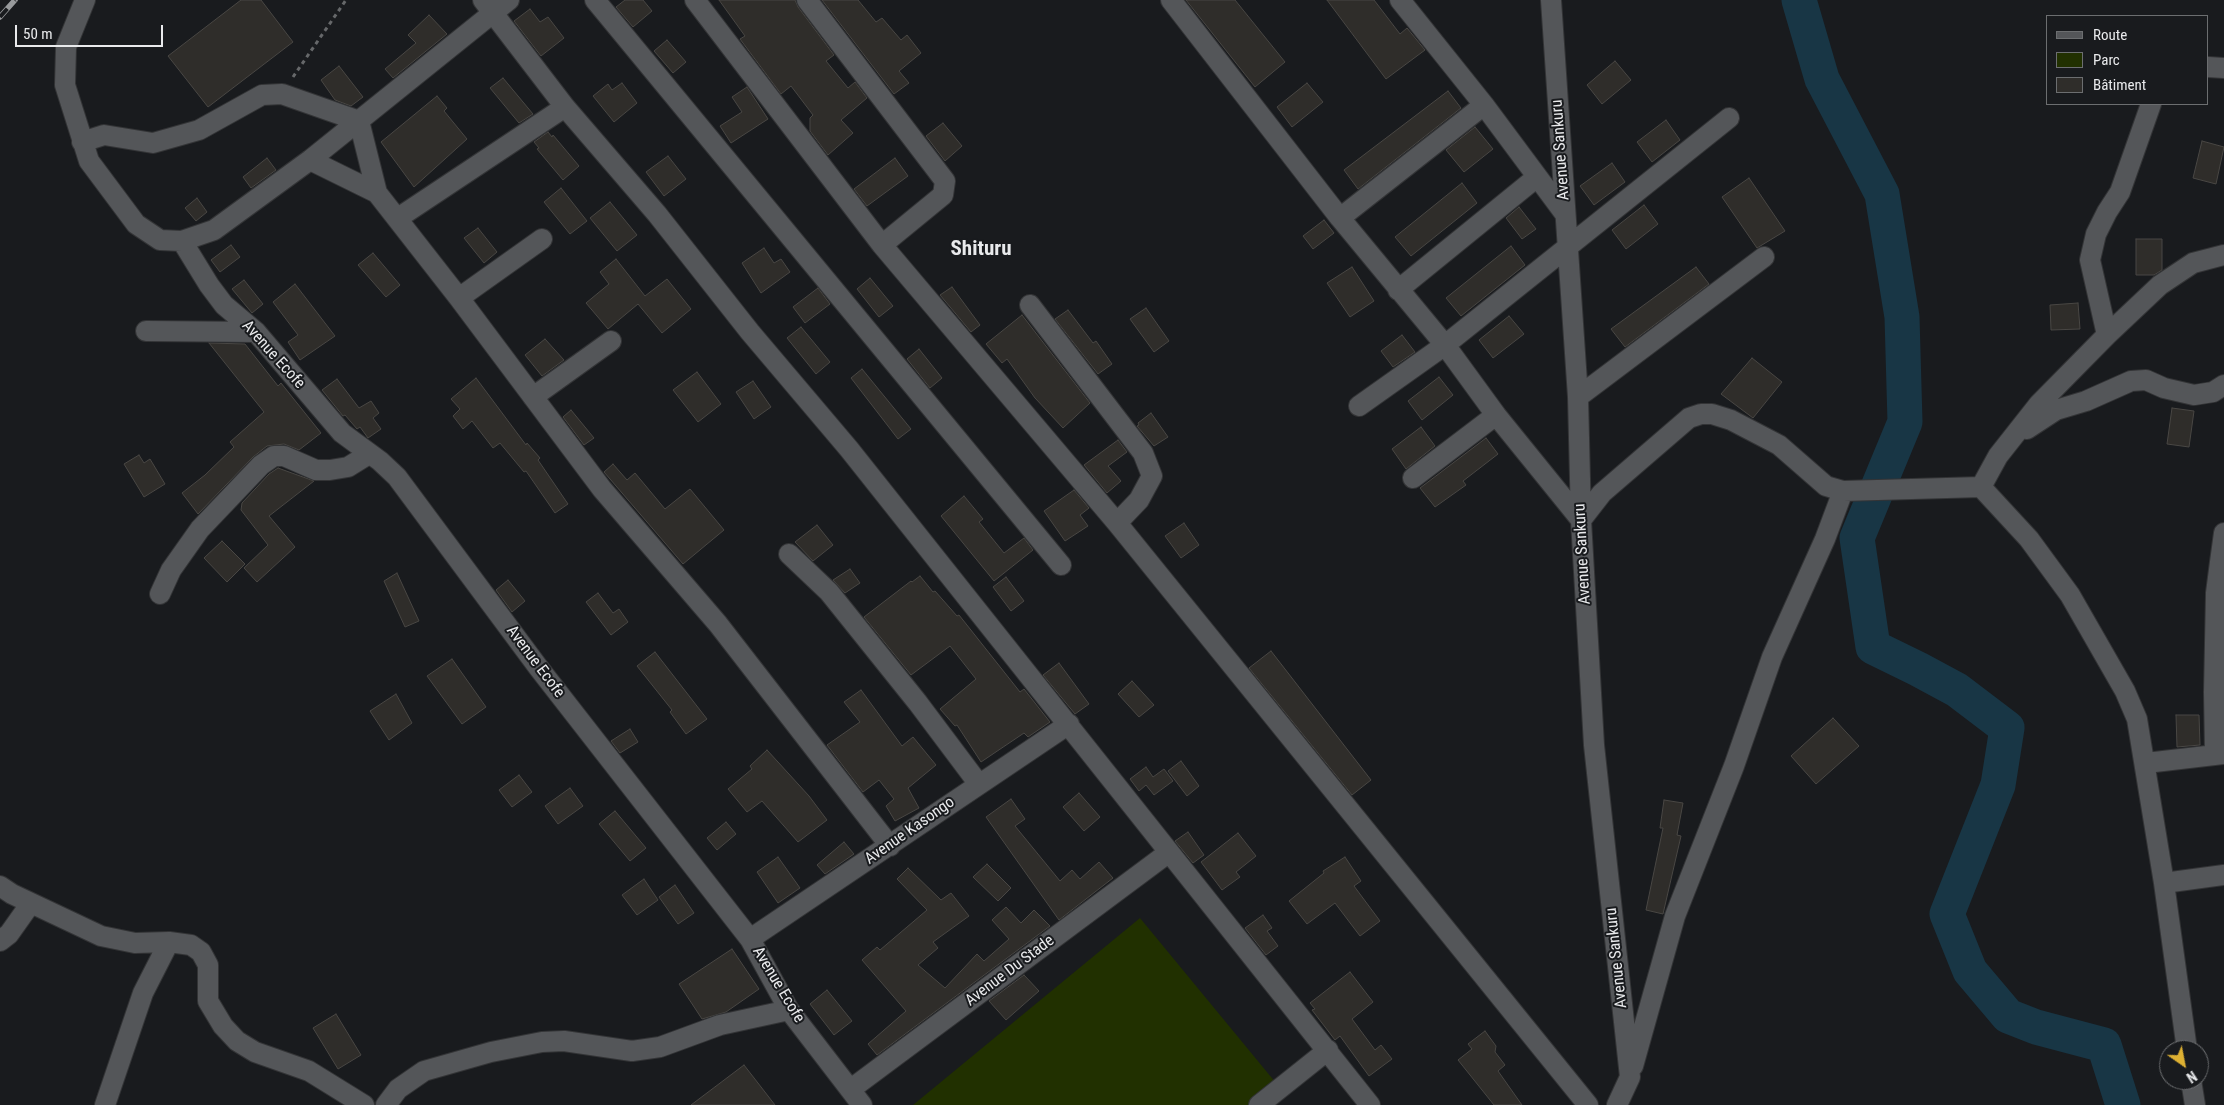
<!DOCTYPE html>
<meta charset="utf-8">
<style>
body{margin:0}
#map{position:relative;width:2224px;height:1105px;overflow:hidden;background:#191b1e;font-family:"Roboto Condensed",sans-serif}
canvas{display:block}
.legend{position:absolute;left:2046px;top:15px;width:162px;height:90px;box-sizing:border-box;background:#191b1e;border:1px solid #6c6e70;margin:0;padding:6px 9px;list-style:none;font-size:15px;color:#e9eaec}
.legend li{display:flex;align-items:center;gap:10px;height:25px}
.legend b{width:25px;border:1px solid #6c6e70}
.north{position:absolute;left:2159px;top:1040px;width:50px;height:50px;box-sizing:border-box;background:#191b1e;border:1px solid #6c6e70;border-radius:50%;rotate:147deg;font-size:14px;font-weight:700;line-height:20px;text-align:center;color:#e9eaec}
.north::after{content:'';display:block;margin:auto;width:18px;height:22px;background:#deb133;clip-path:polygon(50% 0,100% 100%,50% 72%,0 100%)}
.scale{position:absolute;left:15px;top:25px;width:148px;height:22px;box-sizing:border-box;border:2px solid #e9eaec;border-top:0;padding-left:6px;font-size:15px;line-height:18px;white-space:nowrap;color:#e9eaec;-webkit-text-stroke:4px #191b1e;paint-order:stroke}
</style>
<div id="map">
<canvas width="2224" height="1105"></canvas>
<ul class="legend">
<li><b style="height:6px;background:#545659"></b>Route</li>
<li><b style="height:14px;background:#213000"></b>Parc</li>
<li><b style="height:14px;background:#2f2d2a"></b>Bâtiment</li>
</ul>
<div class="north">N</div>
<div class="scale">50 m</div>
</div>
<script>
const g = document.querySelector('canvas').getContext('2d');
g.lineJoin = 'round';
function fill(path, color) { g.fillStyle = color; g.fill(path, 'evenodd'); }
const shape = rows => new Path2D(rows.map(r => 'M' + r).join(''));
function stroke(path, color, width, dash) { g.strokeStyle = color; g.lineWidth = width; g.lineCap = dash ? 'butt' : 'round'; g.setLineDash(dash || []); g.stroke(path); }
function label(font, color, halo, rows, align = 'center') {
  g.font = font + ' "Roboto Condensed",sans-serif'; g.lineWidth = 4; g.setLineDash([]); g.textBaseline = 'middle'; g.strokeStyle = halo; g.fillStyle = color; for (const [text, x, y, turn = 0] of rows) {
    g.save(); g.translate(x, y); g.rotate((+turn || 0) * Math.PI / 180); g.textAlign = isNaN(turn) ? turn : align; if (halo) g.strokeText(text, 0, 0); g.fillText(text, 0, 0); g.restore();
  }
}
fill(shape([
 [1140,918,1276,1083,1249,1105,913,1105]
]), '#213000');
stroke(shape([
 [1799,0,1822,79,1882,194,1902,317,1905,422,1857,538,1873,647,1918,669,1957,690,2007,728,1998,785,1947,914,1970,971,2008,1016,2036,1027,2104,1045,2123,1105]
]), '#183645', 35);
const building = shape([
 [241,0,261,0,293,42,208,107,168,56,241,0],
 [625,0,643,0,652,11,633,27,616,7,625,0],
 [719,0,795,0,798,7,834,55,826,61,848,88,855,82,867,98,841,120,853,133,828,155,810,131,810,118,813,115,791,86,781,94,740,39,745,36,719,0],
 [822,0,858,0,876,22,882,18,901,40,907,35,921,53,899,71,909,83,894,94,822,0],
 [1186,0,1235,0,1285,62,1255,87,1186,0],
 [1327,0,1374,0,1400,34,1407,28,1425,50,1386,79,1327,0],
 [530,9,540,22,548,17,564,38,541,56,514,21,530,9],
 [429,15,447,34,393,78,385,69,416,43,408,35,429,15],
 [667,40,686,62,673,73,654,51,667,40],
 [1615,61,1631,80,1602,104,1587,85,1615,61],
 [339,66,363,97,351,106,335,100,321,80,339,66],
 [503,78,533,114,519,123,490,88,503,78],
 [622,83,637,103,614,122,593,96,608,84,612,90,622,83],
 [1307,83,1323,102,1292,127,1277,107,1307,83],
 [747,87,768,119,731,143,720,126,742,112,732,97,747,87],
 [1448,91,1461,108,1358,189,1344,170,1448,91],
 [437,96,447,108,444,111,467,139,414,187,381,142,437,96],
 [1666,120,1680,140,1652,162,1637,142,1666,120],
 [943,123,962,146,945,161,926,136,943,123],
 [1475,127,1493,149,1464,172,1446,150,1475,127],
 [548,132,552,137,553,135,579,166,563,180,537,149,539,148,534,142,548,132],
 [2202,141,2224,147,2216,184,2193,178,2202,141],
 [668,156,686,179,664,196,646,172,668,156],
 [267,158,276,170,251,188,243,177,267,158],
 [895,158,908,176,867,206,854,189,895,158],
 [1612,163,1625,182,1594,205,1580,186,1612,163],
 [1749,178,1785,231,1757,248,1722,197,1749,178],
 [1462,183,1477,203,1411,256,1395,237,1462,183],
 [561,188,587,221,570,234,544,202,561,188],
 [197,198,207,212,196,221,185,208,197,198],
 [610,202,637,235,617,251,590,218,610,202],
 [1644,205,1658,224,1626,249,1612,230,1644,205],
 [1519,207,1536,229,1522,239,1506,218,1519,207],
 [1324,220,1334,233,1313,249,1303,236,1324,220],
 [478,228,497,252,484,263,464,238,478,228],
 [2136,239,2162,239,2162,270,2154,275,2136,275,2136,239],
 [231,245,240,257,220,272,211,260,231,245],
 [1511,246,1525,265,1461,316,1446,298,1511,246],
 [764,248,774,263,781,259,790,272,761,293,742,263,764,248],
 [373,253,400,285,386,297,358,265,373,253],
 [616,259,645,296,667,279,691,309,662,333,638,304,608,329,586,303,609,284,600,272,616,259],
 [1352,267,1374,301,1350,317,1327,283,1352,267],
 [1696,267,1709,284,1625,347,1611,329,1696,267],
 [870,278,893,306,879,317,857,289,870,278],
 [244,280,263,304,252,313,232,289,244,280],
 [295,284,335,336,300,360,288,342,298,335,273,302,295,284],
 [952,287,980,325,971,332,940,295,952,287],
 [818,288,830,304,805,323,793,307,818,288],
 [2078,303,2080,329,2051,330,2050,305,2078,303],
 [1146,308,1169,341,1154,352,1130,319,1146,308],
 [1068,310,1093,343,1096,341,1112,364,1098,374,1055,319,1068,310],
 [1022,315,1090,403,1063,428,1035,398,1007,359,1002,363,986,344,1022,315],
 [1509,316,1524,334,1493,358,1479,340,1509,316],
 [801,327,830,362,816,374,787,338,801,327],
 [1402,335,1415,352,1393,367,1381,351,1402,335],
 [545,339,564,360,542,376,525,355,545,339],
 [209,343,245,344,278,386,281,383,321,433,299,450,284,444,267,446,253,457,198,514,182,493,205,475,234,447,230,442,264,412,209,343],
 [919,349,942,378,930,388,907,359,919,349],
 [1752,358,1782,382,1753,418,1721,394,1752,358],
 [862,369,911,429,898,439,851,378,862,369],
 [697,372,721,404,698,422,673,390,697,372],
 [1439,377,1453,395,1422,420,1408,401,1439,377],
 [476,378,526,445,527,443,540,458,538,460,568,504,555,513,526,471,524,472,500,443,493,448,472,421,463,429,453,416,460,409,451,399,476,378],
 [337,379,359,408,371,401,379,413,373,418,381,429,368,438,360,427,357,429,345,415,343,416,322,390,337,379],
 [753,381,771,407,754,419,736,392,753,381],
 [2172,408,2194,411,2189,447,2167,444,2172,408],
 [571,410,594,438,584,445,563,417,571,410],
 [1151,413,1168,437,1154,446,1137,426,1139,425,1138,423,1151,413],
 [1421,427,1435,446,1406,469,1392,449,1421,427],
 [1486,438,1498,454,1463,481,1466,485,1435,507,1420,488,1486,438],
 [1118,440,1127,452,1108,466,1121,481,1107,493,1084,465,1118,440],
 [139,455,144,463,150,459,165,484,144,497,124,464,139,455],
 [613,464,627,480,635,473,665,509,690,489,724,530,683,564,604,472,613,464],
 [278,468,314,481,269,516,295,547,257,582,244,568,268,545,241,510,242,503,269,474,278,468],
 [1074,490,1089,508,1080,515,1088,526,1065,541,1044,511,1074,490],
 [964,496,983,519,979,522,1004,553,1024,538,1033,550,994,581,941,516,964,496],
 [1184,523,1199,545,1181,558,1165,536,1184,523],
 [817,525,833,545,813,561,795,542,817,525],
 [222,541,245,564,227,582,204,558,222,541],
 [850,569,860,583,845,593,833,580,850,569],
 [397,573,419,621,405,627,384,581,397,573],
 [920,576,933,592,935,591,957,616,959,615,1020,692,1024,689,1050,722,1028,737,1024,733,981,762,957,725,955,726,940,709,976,679,950,646,911,675,864,617,911,581,912,582,920,576],
 [1006,577,1024,601,1011,611,993,587,1006,577],
 [508,580,525,601,512,612,496,590,508,580],
 [598,593,613,613,619,609,628,622,611,635,586,602,598,593],
 [1271,651,1371,780,1352,795,1249,668,1271,651],
 [655,652,707,719,686,734,670,712,672,710,637,666,655,652],
 [452,659,486,707,462,724,427,676,452,659],
 [1059,663,1089,704,1075,714,1043,675,1059,663],
 [1132,681,1154,705,1139,717,1118,694,1132,681],
 [861,690,902,746,913,737,936,765,908,788,919,808,895,821,886,806,894,799,879,780,863,792,827,745,860,722,844,702,861,690],
 [396,694,412,723,389,740,370,711,396,694],
 [2176,715,2199,715,2200,745,2177,747,2176,715],
 [1833,718,1859,746,1816,784,1791,756,1833,718],
 [630,729,638,742,620,753,611,741,630,729],
 [767,750,809,796,827,820,798,842,762,801,747,812,728,789,752,769,750,766,767,750],
 [1181,761,1199,786,1187,796,1168,771,1181,761],
 [1146,767,1153,777,1164,769,1173,781,1154,795,1146,785,1139,791,1130,779,1146,767],
 [519,775,532,792,512,807,499,790,519,775],
 [570,788,583,806,558,824,545,806,570,788],
 [1079,793,1100,817,1084,831,1063,807,1079,793],
 [1011,799,1025,819,1015,826,1060,881,1072,870,1080,879,1099,862,1113,878,1059,920,986,817,1011,799],
 [1664,800,1683,803,1677,835,1681,836,1663,914,1646,910,1663,828,1660,828,1664,800],
 [615,811,646,848,630,861,599,824,615,811],
 [726,822,736,834,717,850,707,838,726,822],
 [1188,832,1204,855,1193,863,1175,841,1188,832],
 [1238,833,1256,856,1236,872,1240,877,1222,890,1201,862,1238,833],
 [844,842,854,854,825,874,817,865,844,842],
 [778,857,800,888,778,903,757,872,778,857],
 [1345,857,1361,881,1354,886,1380,921,1360,936,1335,903,1307,924,1289,901,1324,873,1323,871,1345,857],
 [987,864,1011,888,998,901,973,877,987,864],
 [908,868,941,900,951,893,969,916,933,942,938,948,918,965,945,988,977,954,984,961,1009,939,992,920,1006,907,1021,923,1034,910,1050,926,877,1055,868,1044,906,1011,862,960,877,947,880,950,927,910,897,879,908,868],
 [644,879,658,900,637,915,622,895,644,879],
 [675,885,694,913,678,924,659,897,675,885],
 [1263,915,1272,928,1267,931,1278,946,1266,955,1245,928,1263,915],
 [732,949,759,989,726,1012,702,1019,679,984,732,949],
 [1350,972,1373,1002,1352,1019,1375,1050,1381,1045,1392,1059,1369,1076,1340,1036,1335,1040,1312,1010,1315,1009,1310,1003,1350,972],
 [1024,975,1039,991,1006,1020,989,1001,1024,975],
 [827,990,852,1021,834,1035,810,1004,827,990],
 [336,1014,361,1055,338,1069,313,1028,336,1014],
 [1485,1031,1496,1046,1495,1052,1505,1065,1498,1071,1522,1105,1494,1105,1458,1060,1472,1049,1468,1044,1485,1031],
 [744,1065,775,1105,691,1105,744,1065]
]);
fill(building, '#2f2d2a');
stroke(building, '#494744', 1);
const minor = shape([
 [85,0,66,47,65,85,89,161,136,224,160,240,182,241,214,230,310,160,509,0],
 [483,0,565,107,657,214,750,332,849,449,1370,1105],
 [595,0,1061,565],
 [695,0,882,245,1117,523,1588,1105],
 [807,0,945,181,943,195,882,245],
 [1171,0,1340,218,1445,345,1496,415,1581,520,1602,493,1689,418,1701,414,1712,414,1731,420,1779,445,1826,486,1843,491,1981,487,2029,539,2070,595,2125,691,2137,719,2164,883,2187,1050],
 [1400,0,1484,105,1565,214],
 [1551,0,1578,397,1581,520,1594,745,1630,1077,1617,1105],
 [2208,67,2224,68],
 [82,142,104,135,153,143,199,130,262,95,282,94,359,121,377,193],
 [310,160,377,193,459,298,602,489,718,624,890,846],
 [398,218,565,107],
 [1340,218,1484,105],
 [182,241,209,285,224,305,256,332,342,433,380,461,397,477,538,667,750,939,789,1010,862,1105],
 [1398,290,1537,177],
 [459,298,542,239],
 [1030,305,1143,453,1152,476,1139,500,1117,523],
 [146,331,256,332],
 [2107,335,2090,260,2096,234,2107,212,2120,192,2151,104],
 [533,397,611,341],
 [1578,397,1764,257],
 [1359,406,1445,345,1729,118],
 [2027,429,2056,410,2086,401,2131,381,2146,380,2164,388,2194,395,2213,392,2224,385],
 [1413,478,1496,415],
 [1981,487,1998,456,2039,404,2107,335,2160,285,2193,263,2224,255],
 [789,554,829,592,918,703,978,783],
 [2220,562,2224,533],
 [160,594,171,570,200,529,261,465,274,456,284,456,316,470,330,470,348,467,369,454],
 [2215,755,2214,692,2216,593,2220,562,2224,552],
 [2146,763,2224,754],
 [2164,883,2224,875],
 [0,886,12,894,101,936,135,943,169,942,191,945,201,952,208,965,208,1001,223,1026,237,1041,255,1052,309,1071,364,1105],
 [750,939,1069,724],
 [0,941,9,934,31,903],
 [1633,1066,1675,916,1734,766,1772,657,1825,539,1843,491],
 [2191,1080,2195,1105],
 [851,1089,1168,853],
 [105,1105,143,993,169,942],
 [386,1105,398,1089,424,1071,491,1052,542,1042,564,1041,632,1051,660,1047,720,1025,789,1010],
 [1259,1105,1328,1050]
]);
stroke(minor, '#333436', 22);
stroke(shape([
 [293,77,346,0]
]), '#66686a', 3, [4, 4]);
stroke(minor, '#545659', 20);
const rail = shape([
 [0,17,15,0]
]);
stroke(rail, '#989a9c', 5.5);
stroke(rail, '#191b1e', 4, [11]);
label('16px', '#e9eaec', '#191b1e', [
 ["Avenue Sankuru",1561,150,-94],
 ["Avenue Ecofe",273,355,48],
 ["Avenue Sankuru",1583,554,-93],
 ["Avenue Ecofe",535,662,53],
 ["Avenue Kasongo",910,831,-35],
 ["Avenue Sankuru",1617,958,-96],
 ["Avenue Du Stade",1010,971,-37],
 ["Avenue Ecofe",778,985,59]
]);
label('bold 21px', '#e9eaec', '#191b1e', [
 ["Shituru",981,250]
]);
</script>
